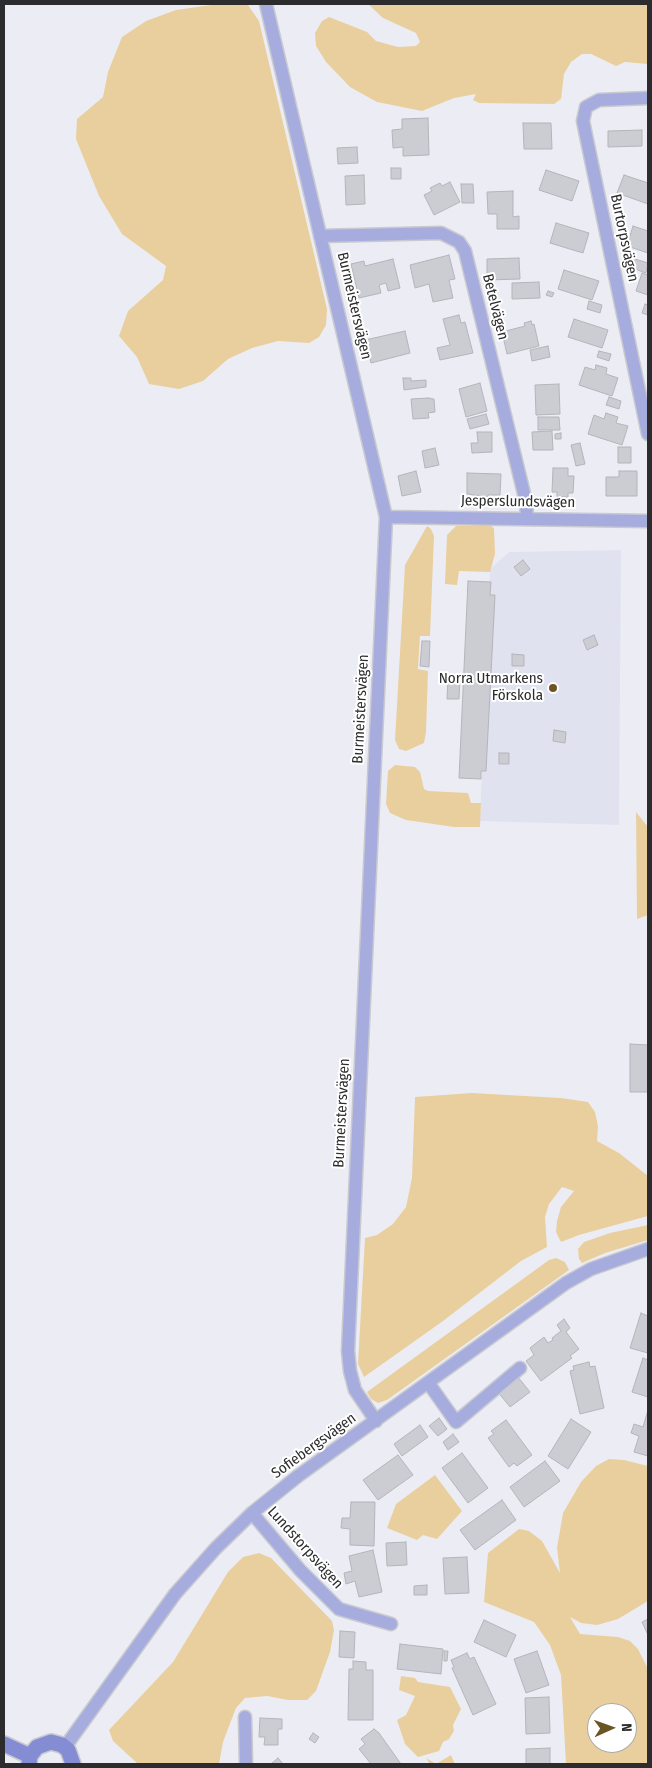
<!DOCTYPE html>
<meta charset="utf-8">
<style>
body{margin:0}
#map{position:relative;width:652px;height:1768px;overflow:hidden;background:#ecedf4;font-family:"Fira Sans Condensed",sans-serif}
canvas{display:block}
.frame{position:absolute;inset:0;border:5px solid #2c2c2e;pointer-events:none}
.north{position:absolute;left:587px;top:1703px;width:50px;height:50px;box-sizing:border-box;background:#fff;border:1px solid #ababab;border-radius:50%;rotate:88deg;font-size:14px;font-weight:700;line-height:20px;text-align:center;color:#2c2c2e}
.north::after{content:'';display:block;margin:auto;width:18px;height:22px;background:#6c5525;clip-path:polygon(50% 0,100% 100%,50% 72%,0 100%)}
</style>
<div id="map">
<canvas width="652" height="1768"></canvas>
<div class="frame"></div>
<div class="north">N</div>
</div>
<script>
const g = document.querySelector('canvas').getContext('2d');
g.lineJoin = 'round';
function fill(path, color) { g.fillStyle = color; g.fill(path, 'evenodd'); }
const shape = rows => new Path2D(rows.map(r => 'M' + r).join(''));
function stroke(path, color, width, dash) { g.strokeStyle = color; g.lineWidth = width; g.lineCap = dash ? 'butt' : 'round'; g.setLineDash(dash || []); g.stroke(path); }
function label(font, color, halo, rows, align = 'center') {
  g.font = font + ' "Fira Sans Condensed",sans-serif'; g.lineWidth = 4; g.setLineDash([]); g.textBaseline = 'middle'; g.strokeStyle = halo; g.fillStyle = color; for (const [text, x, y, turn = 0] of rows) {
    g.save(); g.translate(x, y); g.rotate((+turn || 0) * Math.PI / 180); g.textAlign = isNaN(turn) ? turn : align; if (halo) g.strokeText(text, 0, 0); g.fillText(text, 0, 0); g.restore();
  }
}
fill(shape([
 [621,550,619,825,480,821,490,569,509,552]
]), '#e0e2f0');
fill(shape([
 [218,4,248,5,259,21,327,309,326,325,319,337,309,343,278,341,252,348,228,359,203,381,179,389,149,384,137,357,119,336,128,311,163,280,166,266,122,234,99,196,76,139,77,119,103,97,108,72,122,37,146,21,176,10],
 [368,4,648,4,648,64,625,62,616,66,591,54,582,54,571,62,564,74,561,99,554,104,479,103,473,100,476,94,454,98,422,111,377,102,350,87,326,62,316,46,315,33,322,21,329,17,367,32,376,41,398,47,416,46,420,42,416,33,383,18],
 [427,526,431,529,434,536,430,636,420,636,418,669,428,671,426,732,424,743,406,751,399,749,395,740,405,565],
 [456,526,491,526,494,528,495,554,490,572,459,571,457,585,445,584,447,535],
 [395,765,415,767,420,772,424,789,428,791,468,793,471,803,481,803,480,827,454,827,406,820,390,813,386,804,388,771],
 [636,812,648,827,648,915,637,919],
 [472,1093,561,1098,588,1102,595,1112,598,1126,597,1141,619,1153,648,1176,648,1216,579,1235,561,1242,556,1232,557,1221,561,1207,574,1191,562,1187,549,1204,545,1217,547,1247,521,1261,443,1321,364,1377,358,1364,365,1238,377,1235,393,1224,406,1207,412,1178,415,1097],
 [648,1225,648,1240,605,1253,582,1263,579,1259,578,1249,584,1242,610,1233],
 [556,1258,565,1262,569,1270,387,1400,378,1403,371,1399,367,1392,549,1260],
 [609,1459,624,1460,648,1466,648,1601,618,1619,597,1625,581,1623,570,1617,580,1634,618,1637,630,1641,638,1649,648,1669,648,1764,566,1764,561,1675,550,1645,534,1622,484,1602,488,1553,519,1529,529,1531,542,1541,560,1573,557,1548,563,1513,581,1482,596,1466],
 [597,1713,627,1713,627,1743,597,1743],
 [435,1475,462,1511,437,1539,423,1535,417,1540,387,1528,396,1504],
 [259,1553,271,1558,332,1621,334,1630,330,1652,316,1691,307,1700,288,1700,267,1696,245,1698,236,1708,223,1742,219,1764,138,1764,113,1741,109,1730,173,1662,228,1572,243,1557],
 [401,1676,415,1678,418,1682,450,1687,461,1709,453,1725,454,1731,449,1739,443,1742,439,1751,418,1757,405,1744,397,1720,406,1715,415,1696,399,1690],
 [451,1755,455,1764,430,1764,426,1758,436,1764]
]), '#e9cf9e');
const building = shape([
 [428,118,429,155,403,156,403,147,393,148,392,130,402,129,402,119,428,118],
 [523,123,551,123,552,149,524,149,523,123],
 [642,130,642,146,608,147,608,131,642,130],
 [357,147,358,163,338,164,337,148,357,147],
 [391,168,401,168,401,179,391,179,391,168],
 [546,170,579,181,572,201,539,190,546,170],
 [364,175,365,204,346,205,345,176,364,175],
 [624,175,648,183,648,204,617,193,624,175],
 [450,182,460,202,434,215,424,195,432,191,430,188,440,183,442,186,450,182],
 [461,184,473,184,474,203,462,203,461,184],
 [513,191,513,217,519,216,519,229,497,229,497,214,488,214,487,192,513,191],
 [556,223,589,233,583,253,550,243,556,223],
 [633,226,648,231,648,253,627,246,633,226],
 [449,255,455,279,449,280,453,298,433,302,429,284,415,288,410,265,449,255],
 [519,258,520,279,487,280,487,259,519,258],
 [393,259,400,288,388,291,386,283,379,285,381,293,359,298,351,264,364,261,365,266,393,259],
 [635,259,648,263,646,273,632,268,635,259],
 [564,270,599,281,592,300,558,289,564,270],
 [642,273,648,275,648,295,636,291,642,273],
 [539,282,540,298,512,299,512,283,539,282],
 [548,291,554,293,552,297,546,295,548,291],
 [589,301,602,305,600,313,587,309,589,301],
 [645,304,648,305,648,315,642,313,645,304],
 [459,315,461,323,465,322,473,353,440,360,437,348,450,345,443,319,459,315],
 [574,319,608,330,602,348,568,337,574,319],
 [531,321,532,325,534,324,539,346,507,354,502,332,525,326,524,323,531,321],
 [405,331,410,353,371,363,365,340,405,331],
 [548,346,550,357,532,361,530,350,548,346],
 [599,351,611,354,609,361,597,357,599,351],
 [596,365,607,368,606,374,618,378,612,396,579,385,585,367,595,370,596,365],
 [403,378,411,378,411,381,426,380,426,387,404,390,403,378],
 [480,383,487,411,466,417,459,389,480,383],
 [559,384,560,414,536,415,535,385,559,384],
 [609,397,621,401,619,409,606,405,609,397],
 [428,398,434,399,435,412,428,413,429,418,413,419,411,399,428,398],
 [606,413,618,417,616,423,628,426,622,445,588,434,594,415,604,419,606,413],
 [486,414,489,424,470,429,467,419,486,414],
 [538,417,559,417,560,430,538,430,538,417],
 [552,431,553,450,533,450,532,432,552,431],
 [477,432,492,432,492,452,472,453,471,443,478,443,477,432],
 [561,433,561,439,555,439,555,434,561,433],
 [580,443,585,464,576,466,571,445,580,443],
 [618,447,631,447,631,463,618,463,618,447],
 [435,448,439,465,425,468,422,451,435,448],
 [553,468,568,468,568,476,574,476,573,493,568,493,568,497,557,497,557,492,552,492,553,468],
 [416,471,421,492,402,496,398,476,416,471],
 [619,471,637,471,637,496,606,496,606,477,619,477,619,471],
 [467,473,501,474,500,495,488,495,488,497,467,494,467,473],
 [523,560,530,569,521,576,514,567,523,560],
 [468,581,491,582,490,595,495,595,486,771,481,771,481,779,459,778,468,581],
 [594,635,598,645,587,650,583,640,594,635],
 [422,641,430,641,429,667,420,666,422,641],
 [512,654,524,655,524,666,512,666,512,654],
 [448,678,460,678,459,699,447,699,448,678],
 [554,730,566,732,565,743,553,741,554,730],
 [499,753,509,753,509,764,499,764,499,753],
 [630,1044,648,1045,648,1092,630,1092,630,1044],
 [641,1313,648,1316,648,1353,630,1348,641,1313],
 [564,1319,570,1328,566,1332,579,1349,570,1356,572,1358,541,1381,526,1361,534,1355,530,1348,544,1337,548,1343,553,1340,552,1338,561,1331,557,1325,564,1319],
 [643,1358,648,1360,648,1397,632,1392,643,1358],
 [589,1362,590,1367,595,1366,604,1408,580,1414,570,1371,574,1370,573,1366,589,1362],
 [518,1377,530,1392,510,1407,498,1392,518,1377],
 [648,1410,648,1456,634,1452,639,1436,631,1433,634,1424,643,1427,648,1410],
 [439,1418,447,1429,438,1436,429,1426,439,1418],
 [571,1419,591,1432,568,1469,548,1456,571,1419],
 [506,1420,532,1455,517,1466,514,1463,509,1467,488,1438,494,1434,491,1431,506,1420],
 [420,1425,428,1437,402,1456,394,1444,420,1425],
 [453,1434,459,1442,448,1450,443,1442,453,1434],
 [462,1453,488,1488,468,1503,442,1468,462,1453],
 [398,1455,413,1475,378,1500,363,1480,398,1455],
 [545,1461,560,1481,524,1507,510,1487,545,1461],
 [502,1500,516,1520,475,1550,460,1530,502,1500],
 [351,1502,375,1502,374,1546,350,1545,350,1529,341,1528,342,1518,350,1518,351,1502],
 [406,1542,407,1565,387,1566,386,1543,406,1542],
 [373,1550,382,1592,359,1597,355,1581,346,1584,344,1573,352,1571,349,1556,373,1550],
 [467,1557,469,1593,445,1594,443,1558,467,1557],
 [427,1585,427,1595,414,1595,414,1586,427,1585],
 [648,1619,648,1635,642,1622,648,1619],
 [484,1620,516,1635,506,1657,474,1642,484,1620],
 [340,1631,355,1632,354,1658,339,1657,340,1631],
 [400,1644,443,1649,441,1674,397,1669,400,1644],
 [444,1651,448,1651,447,1661,444,1661,444,1651],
 [537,1651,549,1685,526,1693,514,1659,537,1651],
 [467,1653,470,1659,474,1657,496,1704,473,1715,452,1668,454,1667,451,1660,467,1653],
 [353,1661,366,1662,366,1670,373,1670,373,1720,348,1720,349,1669,353,1669,353,1661],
 [549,1697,550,1733,526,1734,525,1698,549,1697],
 [260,1718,282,1719,282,1729,278,1729,278,1745,264,1745,265,1737,259,1737,260,1718],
 [374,1729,379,1733,401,1764,371,1764,359,1749,365,1744,361,1739,374,1729],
 [313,1733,319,1737,315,1743,309,1739,313,1733],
 [550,1748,550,1764,526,1764,526,1749,550,1748],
 [278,1758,283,1764,271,1764,278,1758]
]);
fill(building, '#cbcdd3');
stroke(building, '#b4b5bb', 1);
const street = shape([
 [266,4,386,517,348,1351,350,1371,355,1390,376,1421],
 [648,98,599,100,586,107,583,121,648,434],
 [320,236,441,233,459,242,465,251,526,502,527,518],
 [386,517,648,521],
 [429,1384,456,1422,520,1368],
 [252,1513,300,1570,339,1609,391,1624],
 [245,1717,246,1764],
 [65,1747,175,1594,216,1548,252,1513,298,1476,566,1283,591,1269,648,1249]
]);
const secondary = shape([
 [4,1744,30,1756],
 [29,1764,30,1756,37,1747,51,1742,62,1745,68,1750,73,1764]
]);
stroke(street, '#c9cad0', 15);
stroke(secondary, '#c9cad0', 18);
stroke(street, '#a6adde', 12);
stroke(secondary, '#848cd4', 15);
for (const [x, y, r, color] of [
 [553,688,5,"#6c5525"]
]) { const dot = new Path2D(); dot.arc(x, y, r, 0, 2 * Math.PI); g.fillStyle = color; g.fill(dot); stroke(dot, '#fff', 2); }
label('15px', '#2c2c2e', '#fff', [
 ["Burtorpsvägen",624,238,78],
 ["Burmeistersvägen",354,306,77],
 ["Betelvägen",495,307,76],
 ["Jesperslundsvägen",518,502,1],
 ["Burmeistersvägen",361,709,-87],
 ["Burmeistersvägen",342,1113,-87],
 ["Sofiebergsvägen",314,1446,-36],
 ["Lundstorpsvägen",305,1548,48]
]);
label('15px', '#2c2c2e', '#fff', [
 ["Norra Utmarkens",543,679],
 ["Förskola",543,696]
], 'right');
</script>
